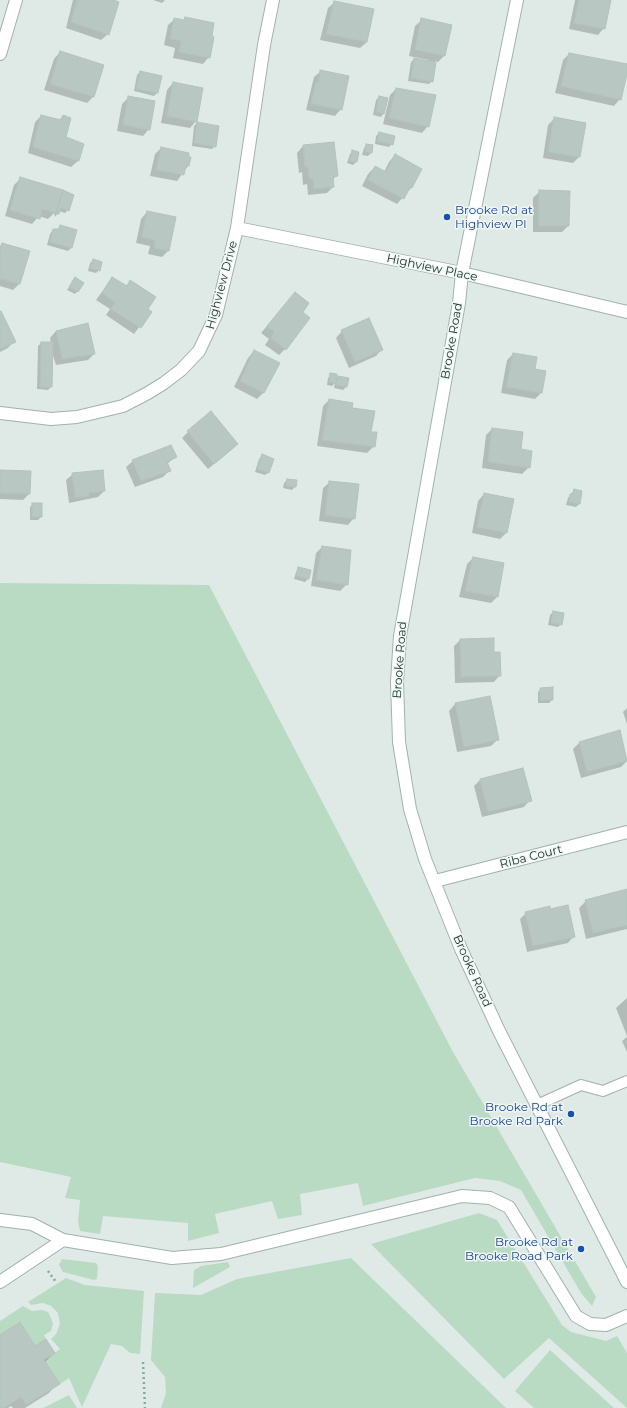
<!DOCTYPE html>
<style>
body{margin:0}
canvas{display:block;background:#dfeae6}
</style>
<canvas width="627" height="1408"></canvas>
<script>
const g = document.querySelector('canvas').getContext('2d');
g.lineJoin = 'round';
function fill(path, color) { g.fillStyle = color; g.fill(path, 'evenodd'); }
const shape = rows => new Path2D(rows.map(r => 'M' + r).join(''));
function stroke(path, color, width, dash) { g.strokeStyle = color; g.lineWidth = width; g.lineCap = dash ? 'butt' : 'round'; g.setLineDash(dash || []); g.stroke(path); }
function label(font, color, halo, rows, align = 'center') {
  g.font = font + ' Montserrat,sans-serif'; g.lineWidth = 3; g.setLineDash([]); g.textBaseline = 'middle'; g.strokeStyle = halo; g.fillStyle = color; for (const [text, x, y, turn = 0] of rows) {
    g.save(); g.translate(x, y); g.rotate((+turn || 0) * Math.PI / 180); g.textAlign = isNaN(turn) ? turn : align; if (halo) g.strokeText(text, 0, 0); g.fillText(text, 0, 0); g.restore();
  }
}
fill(shape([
 [0,583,209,585,453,1052,596,1297,592,1306,581,1293,521,1190,500,1181,475,1178,363,1206,358,1183,300,1194,302,1215,278,1219,272,1201,215,1214,219,1233,188,1241,188,1223,103,1216,100,1234,80,1231,78,1222,80,1200,65,1198,71,1177,0,1162],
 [479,1213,497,1220,562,1325,571,1332,606,1341,617,1336,627,1353,627,1408,549,1338,504,1379,371,1244],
 [351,1258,506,1408,161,1408,166,1393,165,1377,151,1360,155,1293,201,1295,237,1279],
 [62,1259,96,1263,98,1266,97,1279,94,1280,63,1272,59,1265],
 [228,1262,230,1267,193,1288,194,1270,201,1266],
 [66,1278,85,1285,144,1291,140,1354,130,1353,122,1346,111,1344,82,1407,69,1378,60,1384,44,1360,60,1349,51,1339,56,1334,60,1324,58,1313,51,1306,43,1303,31,1305,28,1302],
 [23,1306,32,1311,42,1310,48,1312,51,1318,53,1324,51,1331,44,1335,46,1339,35,1346,20,1322,0,1335,0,1321],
 [550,1350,614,1408,534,1408,515,1391],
 [69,1395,77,1408,43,1408]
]), '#b9dbc3');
fill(shape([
 [73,0,110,0,108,34,101,40,66,28],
 [153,0,165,0,162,3],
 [575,0,610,0,604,28,598,35,569,29],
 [335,2,367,42,360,48,320,40,328,8],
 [185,18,209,57,203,64,173,58,175,48,164,45,168,25,175,19,183,21],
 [422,20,444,56,438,62,435,61,432,81,429,84,408,81,411,62,414,59,428,62,429,60,409,56,415,26],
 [60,52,93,97,87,103,44,90,54,59],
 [569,54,627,65,620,99,614,106,555,93,563,60],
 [321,71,341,109,335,116,306,110,314,77],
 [140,72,157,93,154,96,134,91,137,75],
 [173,83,196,121,190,128,161,123,167,90],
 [396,89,428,126,422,133,383,124,390,95],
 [129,97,149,129,143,136,117,131,122,104],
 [379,97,383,114,381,117,373,115,376,100],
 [41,116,58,121,63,116,65,137,76,141,78,161,71,167,28,153,35,122],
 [555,118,579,157,573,163,543,158,548,125],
 [197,123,215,146,212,149,192,146,194,126],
 [379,133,392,144,389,147,375,144,376,136],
 [367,145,372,146,371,153,368,156,362,155,364,148],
 [303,146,336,176,333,180,333,187,327,193,308,195,307,184,303,185,302,172,299,173,297,153],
 [161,148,188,166,177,181,150,176,155,154],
 [353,151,358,152,356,162,353,165,347,163,350,154],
 [395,155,412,187,397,204,362,186,368,174,375,167,384,172,389,162],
 [21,178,73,196,68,210,65,213,59,211,55,217,54,213,48,219,39,216,32,224,5,216,14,185],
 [540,191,568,226,562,232,533,232,533,198],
 [147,212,174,218,168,251,162,257,148,254,150,246,136,243,141,219],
 [60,226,76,230,71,248,68,251,47,245,50,234,53,230,57,230],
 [2,244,29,251,19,284,13,290,0,286,0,246],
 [93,260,99,270,96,273,88,271,90,263],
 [75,278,77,292,75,294,67,290],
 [112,278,126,286,131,281,147,310,150,312,134,334,106,315,110,309,96,300],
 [295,293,301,312,285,349,279,355,265,345,269,339,261,333],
 [0,313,14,341,8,348,0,352],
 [88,324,94,354,88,360,56,365,52,352,51,387,48,390,37,389,38,346,41,343,51,343,50,338,56,331],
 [342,331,382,349,376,356,349,368,336,338],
 [254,351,278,364,263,393,257,399,234,387,248,358],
 [513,354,534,370,545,372,541,393,535,399,501,393,507,360],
 [331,375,335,380,338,377,346,387,343,390,334,388,335,383,332,386,327,385,328,378],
 [329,400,351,408,370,432,374,446,367,453,317,446,323,406],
 [492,429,520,450,529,467,522,474,482,468,486,435],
 [188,432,231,450,208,469,182,438],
 [262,456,268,473,265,475,255,472,259,459],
 [175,457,167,464,169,471,163,477,135,487,126,467,133,461],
 [0,472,29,494,23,500,0,499],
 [73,474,104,491,98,497,69,503,66,480],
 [287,480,295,487,292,490,283,488,284,483],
 [330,482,354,518,348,525,319,521,323,488],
 [574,490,581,492,579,504,576,507,566,505,568,498],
 [484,494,507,532,500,539,472,533,478,501],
 [33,504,41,517,38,520,30,520,30,507],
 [322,547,350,564,347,584,340,591,311,586,316,553],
 [473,558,503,564,497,597,491,603,459,597,467,564],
 [299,569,309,571,308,579,305,582,294,579,296,572],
 [553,612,561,624,558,627,548,625,550,615],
 [460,640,493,653,500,675,494,682,455,683,454,646],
 [541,689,552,700,549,703,538,703,538,692],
 [489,697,498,739,491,746,457,752,449,711,455,704],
 [627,708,627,724,623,712],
 [619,732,627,761,621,767,581,778,573,749,579,743],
 [480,780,530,800,524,807,482,817,474,786],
 [627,890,627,929,586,939,579,908,586,901],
 [550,910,574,936,568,943,527,952,520,919,526,913],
 [627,998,627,1036,616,1008],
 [627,1037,627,1052,622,1041],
 [0,1336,54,1353,45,1362,58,1383,49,1393,25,1408,13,1408,11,1406,8,1408,0,1408]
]), '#0003');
const building = shape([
 [77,0,113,0,119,2,109,35,71,22,77,0],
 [579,0,611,0,605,29,574,23,579,0],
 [334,1,374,9,367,42,326,34,334,1],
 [185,17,214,23,212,36,214,37,210,58,179,52,181,41,170,39,174,18,184,20,185,17],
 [421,18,452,25,445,56,415,50,421,18],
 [60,51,104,65,94,97,50,84,60,51],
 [569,53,627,64,627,74,621,100,561,86,569,53],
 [414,58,436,62,433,82,411,78,414,58],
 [320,70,349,76,342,110,311,104,316,82,319,82,320,70],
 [140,71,162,76,158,93,136,89,140,71],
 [173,82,203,88,197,122,167,116,173,82],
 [396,88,436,95,429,127,389,118,396,88],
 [128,96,155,101,150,130,123,125,128,96],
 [379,96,388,98,384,114,376,112,379,96],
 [41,115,61,120,63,115,71,118,66,137,84,144,79,161,33,147,41,115],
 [554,117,586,123,580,157,548,152,554,117],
 [197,122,219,126,216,147,194,143,197,122],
 [379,132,395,136,393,145,377,141,379,132],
 [334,142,338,176,333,177,334,187,314,189,313,179,309,179,308,167,305,167,303,145,334,142],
 [366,144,373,145,372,153,365,152,366,144],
 [161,147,189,153,189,157,191,157,189,166,186,165,184,175,156,170,161,147],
 [352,150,359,152,357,162,350,161,352,150],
 [395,154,422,169,412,188,410,187,404,199,368,180,375,166,386,172,395,154],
 [20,177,63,190,56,213,42,209,40,219,10,210,20,177],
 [63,190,74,195,69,211,61,208,59,214,56,214,63,190],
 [539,190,570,191,569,226,539,226,539,190],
 [147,211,176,217,169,251,154,248,155,240,142,237,147,211],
 [60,225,77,230,72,248,50,242,53,229,59,229,60,225],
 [2,243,30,251,20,284,0,279,0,250,2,243],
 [93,259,102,262,100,271,90,268,93,259],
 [75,277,84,283,78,292,69,287,75,277],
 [112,277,127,286,130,280,156,297,148,309,152,312,141,328,111,309,115,302,102,293,112,277],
 [295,292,309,303,303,312,310,318,286,350,271,338,274,332,267,326,295,292],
 [1,311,16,342,0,349,0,312,1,311],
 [369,318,383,350,355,362,341,330,369,318],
 [88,323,95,354,62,359,56,331,88,323],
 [41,342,53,342,52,387,40,387,41,342],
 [254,350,280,363,264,393,240,381,254,350],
 [513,353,537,357,535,369,546,371,542,393,506,387,513,353],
 [330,373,337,374,336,383,329,382,330,373],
 [338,376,349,378,347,387,336,385,338,376],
 [329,399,353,403,352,408,375,411,371,432,377,432,375,447,322,440,329,399],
 [211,411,238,444,214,464,187,431,211,411],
 [492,428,523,432,521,449,532,451,530,468,488,462,492,428],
 [171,445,177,457,167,462,171,471,141,481,132,460,171,445],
 [262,454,274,459,269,473,257,469,262,454],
 [0,470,31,471,30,494,0,493,0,470],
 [103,470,105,491,89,493,89,496,75,498,72,473,103,470],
 [287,479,297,480,296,487,286,486,287,479],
 [329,481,359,484,355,519,325,515,329,481],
 [574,489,582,491,580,504,569,502,570,494,573,494,574,489],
 [484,493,514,499,507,533,477,527,484,493],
 [32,503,42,503,42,517,32,517,32,503],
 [322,546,351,550,348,585,316,580,322,546],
 [473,557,504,563,498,597,465,591,473,557],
 [298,567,311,570,309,579,296,576,298,567],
 [553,611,564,613,562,625,551,623,553,611],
 [494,638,494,652,500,652,501,676,461,677,460,639,494,638],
 [553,687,553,700,540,700,540,688,553,687],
 [490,696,499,740,464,747,455,703,490,696],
 [620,730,627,761,587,772,579,742,620,730],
 [523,768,532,801,488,812,480,779,523,768],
 [627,889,627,925,593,933,585,900,627,889],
 [568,905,575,937,533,946,525,912,550,906,550,909,568,905],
 [20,1322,35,1346,46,1339,55,1353,44,1360,60,1384,26,1405,21,1397,4,1408,0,1408,0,1335,20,1322]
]);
fill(building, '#b8c7c2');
stroke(building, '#b2c3bd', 1);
const lane = shape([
 [537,1105,581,1085,603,1091,627,1081]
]);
const street = shape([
 [0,54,16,0],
 [237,228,462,273,627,312],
 [0,413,51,419,77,417,123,406,148,393,164,383,181,370,199,351,216,315,237,228,264,45,273,0],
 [435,881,627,832],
 [0,1220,32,1224,63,1240,172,1258,221,1254,462,1196,490,1198,509,1207,576,1316,590,1324,606,1325,627,1316],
 [0,1282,63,1240]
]);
const secondary = shape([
 [517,0,462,273,459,303,400,636,397,682,399,742,410,809,425,859,461,949,499,1031,627,1282]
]);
stroke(lane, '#a2b1ad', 12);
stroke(street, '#a2b1ad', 14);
stroke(secondary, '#9fb5ae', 14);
stroke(shape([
 [48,1271,56,1282],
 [143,1362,145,1408]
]), '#81aca1', 2.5, [2, 3]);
stroke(lane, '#fff', 10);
stroke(street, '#fff', 12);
stroke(secondary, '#fff', 12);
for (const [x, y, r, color] of [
 [447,217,4,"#1a4fb4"],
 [571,1114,4,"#1a4fb4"],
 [581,1249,4,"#1a4fb4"]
]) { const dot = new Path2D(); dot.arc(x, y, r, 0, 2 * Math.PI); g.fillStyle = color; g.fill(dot); stroke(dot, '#f0f7f4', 1.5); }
label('12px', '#164399', '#f0f7f4', [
 ["Brooke Rd at",455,210,"left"],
 ["Highview Pl",455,224,"left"],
 ["Brooke Rd at",563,1107],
 ["Brooke Rd Park",563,1121],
 ["Brooke Rd at",573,1242],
 ["Brooke Road Park",573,1256]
], 'right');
label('12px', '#213934', '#f0f7f4', [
 ["Highview Place",432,268,12],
 ["Highview Drive",222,285,-75],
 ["Brooke Road",452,341,-80],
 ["Brooke Road",400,660,-86],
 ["Riba Court",531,857,-14],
 ["Brooke Road",472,971,66]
]);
</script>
